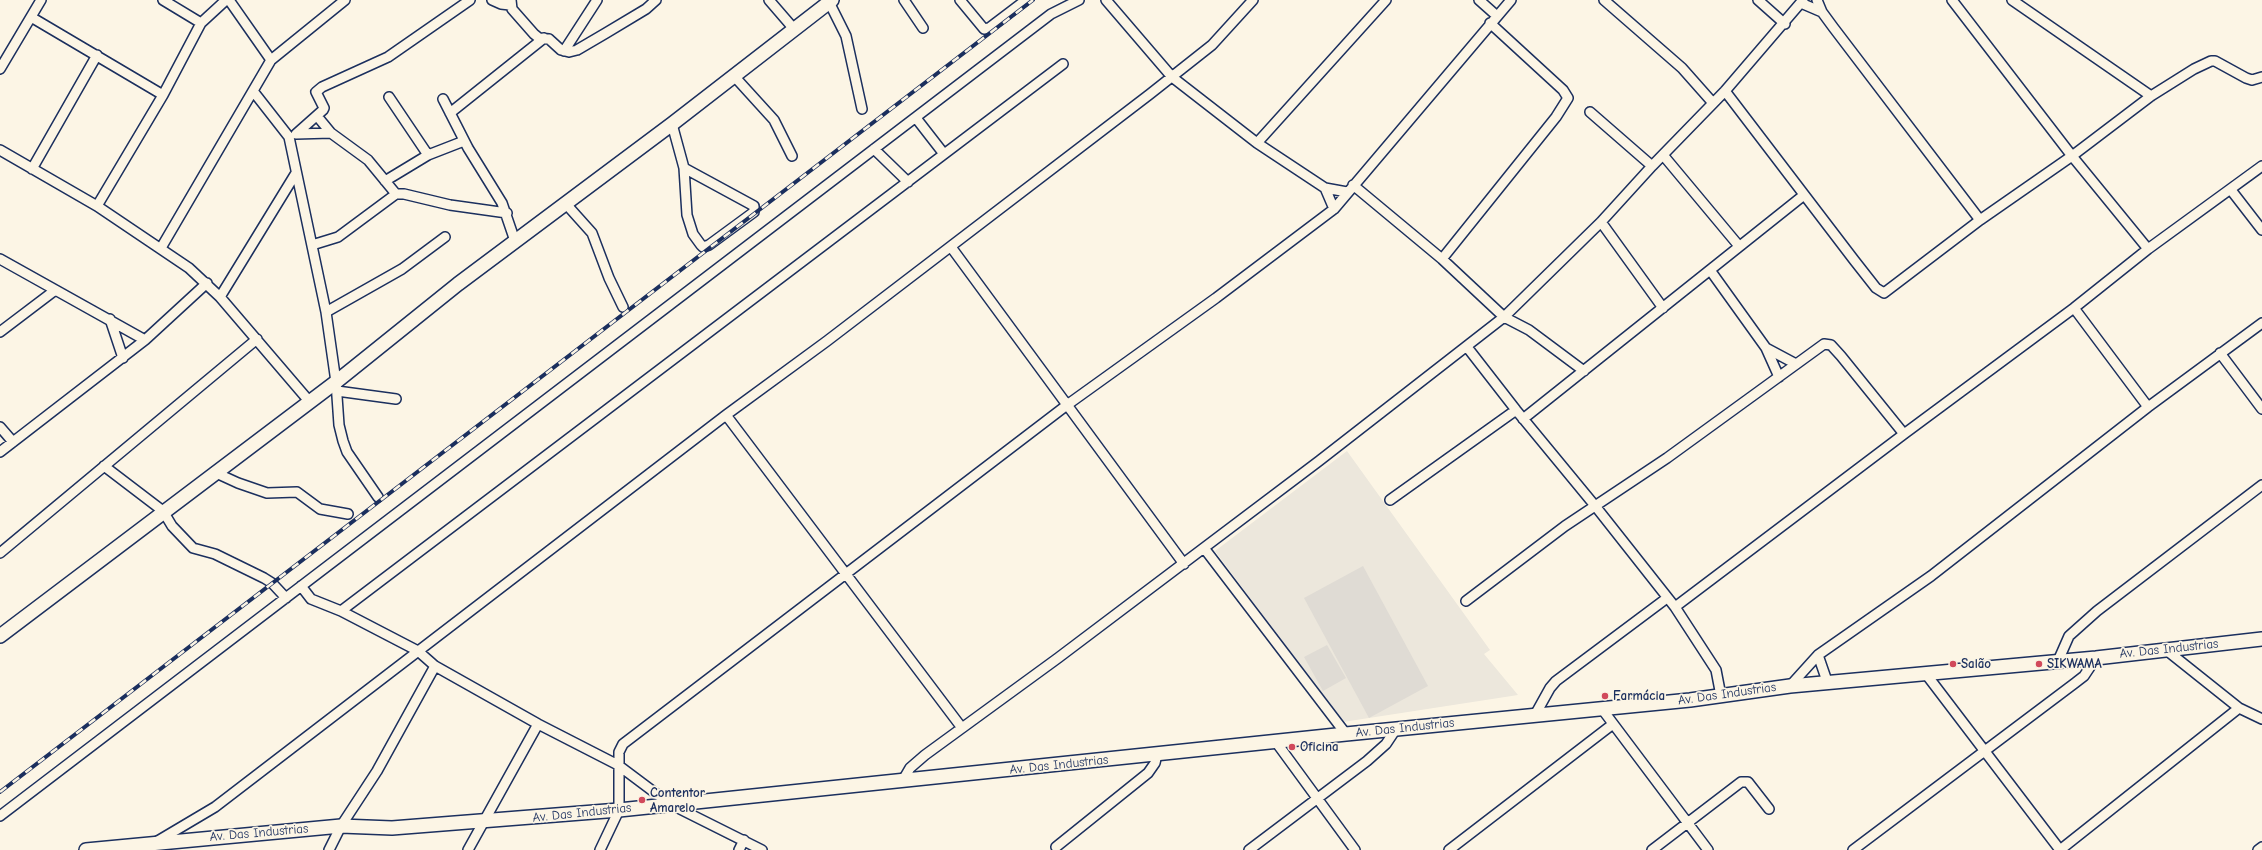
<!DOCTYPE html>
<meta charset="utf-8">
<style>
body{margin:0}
canvas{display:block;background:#fcf5e5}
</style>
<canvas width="2262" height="850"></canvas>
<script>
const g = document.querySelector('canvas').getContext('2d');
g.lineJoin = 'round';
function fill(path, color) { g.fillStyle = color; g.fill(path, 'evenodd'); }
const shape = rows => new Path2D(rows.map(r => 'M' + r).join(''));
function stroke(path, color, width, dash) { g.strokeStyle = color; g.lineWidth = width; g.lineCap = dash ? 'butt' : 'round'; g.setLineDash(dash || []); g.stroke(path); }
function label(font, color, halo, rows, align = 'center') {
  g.font = font + ' "Comic Neue",sans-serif'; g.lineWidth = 3.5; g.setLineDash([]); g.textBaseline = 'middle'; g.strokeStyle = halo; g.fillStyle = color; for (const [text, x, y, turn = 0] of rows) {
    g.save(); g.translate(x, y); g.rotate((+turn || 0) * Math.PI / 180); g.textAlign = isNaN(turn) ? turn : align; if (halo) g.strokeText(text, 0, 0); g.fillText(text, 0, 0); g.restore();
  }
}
fill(shape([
 [1347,451,1490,650,1484,654,1518,695,1343,722,1215,551]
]), '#ece7dc');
fill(shape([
 [1363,566,1428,686,1369,718,1304,598],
 [1327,645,1346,678,1323,691,1304,657]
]), '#dfdbd4');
const street = shape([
 [163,0,201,23],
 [229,0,271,60],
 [492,0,501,4,510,5],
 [511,0,512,9,534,34,539,38,549,39,561,50,569,52,577,50,606,33,646,9,656,0],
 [769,0,794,29],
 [904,0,923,28],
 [960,0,984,29,989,28,1026,0],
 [1106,0,1172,77,1257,143,1325,188,1347,192],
 [1479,0,1497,16],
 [1604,0,1682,68,1713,103],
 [1758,0,1785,24],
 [1817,0,1822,12,1833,27,1980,220],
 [1952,0,2072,156,2148,249],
 [2012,0,2151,96],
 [829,2,846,36,862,109],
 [1801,3,1822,12],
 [31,17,163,95],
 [564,51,597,0],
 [0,69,41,0],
 [734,76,774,120,792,156],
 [253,91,289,137,326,312,336,382,339,425,343,441,347,452,378,497],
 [1725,91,1854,260,1876,288,1884,293,1980,220,2072,156,2151,96,2194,69,2211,61,2215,61,2246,78,2252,80,2262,77],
 [389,97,428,155],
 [443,99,468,148,502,203,515,241],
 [1590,112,1652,166],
 [450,113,544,38],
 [317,116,331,133],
 [916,118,944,154],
 [672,124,684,168,687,215,693,234,701,245,703,247,709,245,754,212,754,206,684,168],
 [296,134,323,110,324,108,316,92,322,87,388,57,470,0],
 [296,134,331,133,368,160,396,194],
 [1257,143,1386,0],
 [874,149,908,182],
 [0,150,97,206,189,268,220,297,309,401],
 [1663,155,1739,246],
 [32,169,97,55],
 [385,181,428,155,464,141],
 [1353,185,1442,259,1504,317,1529,330,1584,371],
 [1325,188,1334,209],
 [2231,190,2262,230],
 [566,204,592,233,609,278,623,307],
 [97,206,163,95,201,23,226,0],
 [1601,222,1663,308],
 [312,245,338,237,396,194,404,194,450,205,507,213],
 [951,247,1184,564],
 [161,248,271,60,345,0],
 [0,259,145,340],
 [1442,259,1556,117,1568,98,1563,90,1490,23],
 [1710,270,1766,348,1779,377],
 [220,297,296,173],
 [2074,308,2148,407],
 [326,312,402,269,445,237],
 [110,319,123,358],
 [0,332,54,291],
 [1467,347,1516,410,1596,507,1675,607,1716,670,1721,696],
 [1766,348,1796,364],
 [2220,353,2262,409],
 [337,391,396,399],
 [726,415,962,728],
 [1523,419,1804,195],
 [0,427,13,442],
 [0,452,145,340,207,283],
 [104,466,163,511,172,526,193,548,215,554,264,578,272,583,286,598],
 [214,472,238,483,267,493,297,492,320,509,348,514],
 [1390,500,1516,410],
 [1204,548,1346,734],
 [0,553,257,339],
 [301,586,311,599,341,611,418,651,435,666,538,724,618,765,670,804,762,850],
 [1466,601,1565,526,1667,458,1824,344,1831,345,1841,356,1904,434],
 [1675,607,1904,434,2074,308,2148,249,2262,166],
 [341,611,1063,64],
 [2165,649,2239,708,2262,719],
 [1818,655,1828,684],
 [2058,661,2069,636,2097,611,2262,485],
 [1926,674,2060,850],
 [1790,686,1818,655,1931,576,2148,407,2262,323],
 [1602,709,1708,850],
 [1535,715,1550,688,1556,681,1667,598],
 [1276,742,1355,850],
 [903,780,910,768,925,755,1058,658,1319,461,1504,317,1601,222,1652,166,1725,91,1803,0],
 [0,816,1051,14,1079,0],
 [156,842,215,807,726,415,827,341,1150,94,1212,45,1253,0],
 [1056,847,1148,773,1155,763,1157,754],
 [329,850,341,826,377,771,435,666],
 [468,850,538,724],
 [600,850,619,810,619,752,623,744,1067,405,1216,298,1334,209,1511,0],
 [739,850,744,840],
 [1249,850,1367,761,1386,744,1396,729],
 [1449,850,1613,724],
 [1652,850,1741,782,1748,782,1769,809],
 [1853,850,2075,683,2084,676,2096,658],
 [2060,850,2239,708],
 [2258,850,2262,847]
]);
const secondary = shape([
 [0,636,336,382,458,284,672,124,832,0],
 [86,850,341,826,392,828,619,810,1346,734,1690,700,1790,686,2096,658,2262,639]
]);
stroke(street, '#1b2f5e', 12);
stroke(secondary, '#1b2f5e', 16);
stroke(street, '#fcf5e5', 9);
stroke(secondary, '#fcf5e5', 13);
const rail = shape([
 [0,792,1033,0]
]);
stroke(rail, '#1b2f5e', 4);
stroke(rail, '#fcf5e5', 2.5, [8]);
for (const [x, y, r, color] of [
 [1953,664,4,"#d1495b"],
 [2039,664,4,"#d1495b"],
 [1605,696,4,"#d1495b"],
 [1292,747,4,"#d1495b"],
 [642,800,4,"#d1495b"]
]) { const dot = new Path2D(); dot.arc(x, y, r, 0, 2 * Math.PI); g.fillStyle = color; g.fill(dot); stroke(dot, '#fcf5e5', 1.5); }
label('13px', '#1b2f5e', '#fcf5e5', [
 ["Av. Das Industrias",2169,649,-6],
 ["Av. Das Industrias",1727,694,-8],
 ["Av. Das Industrias",1405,728,-6],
 ["Av. Das Industrias",1059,765,-6],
 ["Av. Das Industrias",582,813,-6],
 ["Av. Das Industrias",259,833,-5]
]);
label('bold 13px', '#1b2f5e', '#fcf5e5', [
 ["Salão",1961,664],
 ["SIKWAMA",2047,664],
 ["Farmácia",1613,696],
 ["Oficina",1300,747],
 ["Contentor",650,793],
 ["Amarelo",650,808]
], 'left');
</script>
